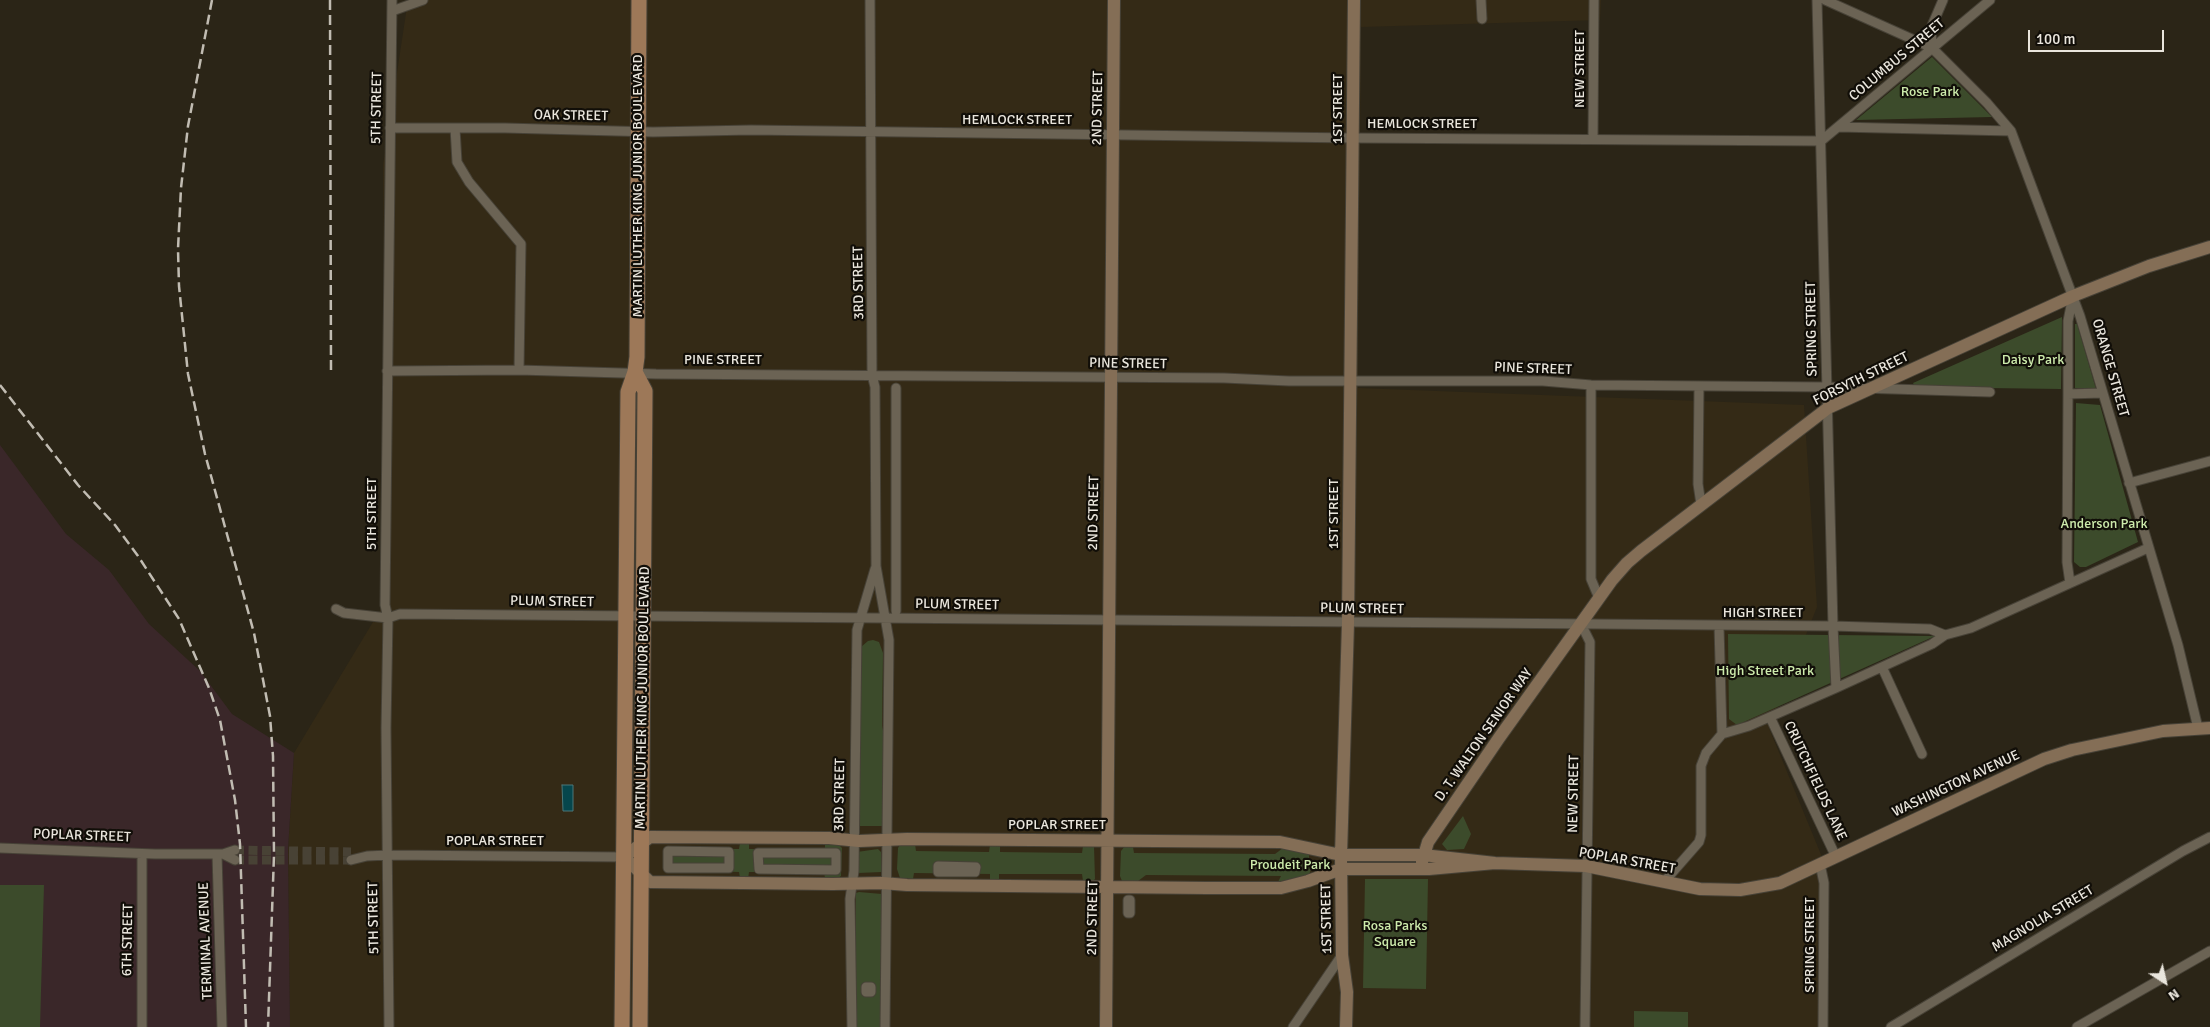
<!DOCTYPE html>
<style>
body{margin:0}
#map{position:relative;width:2210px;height:1027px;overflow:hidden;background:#2b2517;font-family:Signika,sans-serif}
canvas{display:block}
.north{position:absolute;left:2140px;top:957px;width:50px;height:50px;-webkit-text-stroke:4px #110e08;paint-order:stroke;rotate:145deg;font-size:14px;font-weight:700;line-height:20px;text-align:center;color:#eae6dd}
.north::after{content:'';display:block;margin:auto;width:18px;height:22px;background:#eae6dd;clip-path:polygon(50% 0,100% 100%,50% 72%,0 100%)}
.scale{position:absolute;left:2028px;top:30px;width:136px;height:22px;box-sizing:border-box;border:2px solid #eae6dd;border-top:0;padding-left:6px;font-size:15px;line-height:18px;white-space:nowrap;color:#eae6dd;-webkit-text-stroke:4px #110e08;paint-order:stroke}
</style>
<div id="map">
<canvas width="2210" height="1027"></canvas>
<div class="north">N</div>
<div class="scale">100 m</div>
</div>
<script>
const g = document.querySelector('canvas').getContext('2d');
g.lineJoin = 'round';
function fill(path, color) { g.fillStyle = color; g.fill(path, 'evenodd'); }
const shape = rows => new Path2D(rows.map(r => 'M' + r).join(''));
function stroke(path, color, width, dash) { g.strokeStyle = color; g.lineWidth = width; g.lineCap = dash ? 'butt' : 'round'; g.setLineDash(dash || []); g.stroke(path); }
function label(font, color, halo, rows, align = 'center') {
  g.font = font + ' Signika,sans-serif'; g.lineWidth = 4.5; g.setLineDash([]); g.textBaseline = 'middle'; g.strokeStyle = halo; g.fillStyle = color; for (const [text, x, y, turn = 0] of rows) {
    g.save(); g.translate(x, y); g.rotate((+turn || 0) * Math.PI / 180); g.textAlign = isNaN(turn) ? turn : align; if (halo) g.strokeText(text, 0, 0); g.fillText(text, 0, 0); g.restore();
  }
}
fill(shape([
 [408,0,1601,0,1600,20,1361,27,1358,388,1804,405,1817,607,1769,728,1822,857,1819,1027,290,1027,288,850,294,753,385,602,386,466,383,165]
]), '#342a16');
fill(shape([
 [0,445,66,534,109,570,149,624,200,671,232,714,294,753,288,850,290,1027,0,1027]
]), '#3a2729');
fill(shape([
 [1932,57,1992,117,1856,120],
 [2062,317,2061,389,1915,387,1913,383],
 [2075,324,2077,324,2096,389,2075,388],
 [2076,403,2100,405,2138,542,2086,567,2080,567,2074,562],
 [1728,634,1935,636,1737,725,1729,719],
 [873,640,879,642,883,653,882,726,885,739,882,826,857,826,861,647,868,641],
 [1463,816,1471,834,1464,849,1447,850,1442,844],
 [740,843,749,843,749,849,825,850,825,844,838,844,842,848,841,876,838,878,825,878,824,872,749,872,748,879,740,878,739,872,667,870,672,849,739,849],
 [915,844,916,851,989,852,990,845,1000,845,1000,852,1082,853,1083,846,1094,846,1095,879,1093,881,1083,881,1082,874,999,874,999,881,990,880,990,874,914,873,913,879,900,878,897,869,898,848,900,845],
 [1125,846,1133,847,1134,853,1275,854,1283,848,1309,854,1309,866,1311,869,1309,875,1278,882,1281,876,1146,875,1138,881,1126,882,1122,881,1120,876,1121,851],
 [878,849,881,852,882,872,858,873,857,852],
 [1365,879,1428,879,1426,989,1363,988],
 [0,885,44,885,40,1027,0,1027],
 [859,892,882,894,881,1027,855,1027,856,893],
 [1634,1011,1688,1012,1688,1027,1634,1027]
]), '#3c4b2b');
const water = shape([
 [562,785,573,785,573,811,563,811,562,785]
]);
fill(water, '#06464c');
stroke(water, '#4a7678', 1);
stroke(shape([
 [235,850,351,852],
 [235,860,351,860]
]), '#484235', 9, [9, 4.5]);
const street = shape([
 [870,0,872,375,875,387,876,566,889,640,885,1027],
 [1481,0,1482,19],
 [1817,0,1833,626,1836,688],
 [1825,0,1932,48,1987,103,2011,131,2080,316,2178,645,2198,728],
 [392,11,423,0],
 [1932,48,1931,28,1943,0],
 [1838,127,2011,131],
 [390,128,505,128,653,132,751,130,1353,138,1821,141,1990,0],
 [455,128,457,162,469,182,521,244,519,370],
 [1593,139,1594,0],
 [387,371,519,370,656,374,1224,378,1289,381,1543,381,1591,385,1827,387,1990,392],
 [1591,385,1591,579,1599,598],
 [1699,386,1698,484,1701,504],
 [896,388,896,611],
 [2068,394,2102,393],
 [2129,483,2210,461],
 [2070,583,2067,562,2068,394,2068,321,2073,296],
 [336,609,344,613,388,618,400,614,1833,626,1930,629,1945,635],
 [1581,624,1590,642,1585,1027],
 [1882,667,1922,754],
 [1770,717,1836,857],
 [1722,734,1749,726,1836,688,1932,644,1945,635,1971,628,2148,548],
 [0,848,155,854,223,854,235,850],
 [668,851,729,852,729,868,668,868,668,851],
 [758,853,836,853,836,870,759,869,758,853],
 [217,854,222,1027],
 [223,854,235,860],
 [351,860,367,856,388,855,624,857],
 [1820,864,1824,883,1823,1027],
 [938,866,976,867,975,872,938,872,938,866],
 [1664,882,1699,842,1701,835,1701,766,1706,753,1722,734,1719,626],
 [1128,900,1130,900,1130,913,1128,913,1128,900],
 [866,987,871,987,871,992,866,992,866,987],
 [142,1027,142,854],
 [389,1027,386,728,388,618,385,605,392,0],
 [852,1027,850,899,854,871,857,630,875,569],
 [1293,1027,1342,955],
 [1891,1027,2183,851,2210,837],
 [2077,1027,2210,951]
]);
const secondary = shape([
 [1422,862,1428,842,1499,738,1612,580,1627,563,1641,551,1828,408,2073,296,2149,266,2210,247],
 [1495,863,1429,869,1341,869,1308,881,1281,888,1207,888,907,885,882,883,833,884,650,882,624,857,650,837,829,838,859,841,907,839,1280,842,1341,855,1423,855,1495,863,1586,866,1700,889,1740,890,1780,883,2044,759,2072,750,2163,731,2210,728],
 [1106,1027,1114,0],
 [1346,1027,1347,992,1342,955,1341,855,1348,623,1354,0]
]);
const primary = shape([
 [635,372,645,391,640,1027],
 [622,1027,628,392,635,372,637,357,639,0]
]);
stroke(street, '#474237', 11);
stroke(secondary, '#474237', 14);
stroke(primary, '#474237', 17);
stroke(street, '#6b6354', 9);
stroke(secondary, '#846e56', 12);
stroke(primary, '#9d7858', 15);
stroke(shape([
 [212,0,188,126,181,188,178,249,179,286,188,374,205,454,254,633,270,716,273,756,274,855,268,1027],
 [330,0,331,370],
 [0,385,78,485,115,525,138,556,179,619,209,688,220,720,235,800,240,844,246,1027]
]), '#c1bcb2', 2.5, [10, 5]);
label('14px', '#eae6dd', '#110e08', [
 ["COLUMBUS STREET",1897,60,-40],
 ["NEW STREET",1580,69,-90],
 ["5TH STREET",377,108,-89],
 ["2ND STREET",1098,108,-89],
 ["1ST STREET",1338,109,-90],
 ["OAK STREET",571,116,1],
 ["HEMLOCK STREET",1017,120],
 ["HEMLOCK STREET",1422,124],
 ["MARTIN LUTHER KING JUNIOR BOULEVARD",638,186,-90],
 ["3RD STREET",859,283,-91],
 ["SPRING STREET",1812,329,-91],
 ["PINE STREET",723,360],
 ["PINE STREET",1128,364,1],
 ["ORANGE STREET",2110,368,74],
 ["PINE STREET",1533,369,2],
 ["FORSYTH STREET",1861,379,-26],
 ["2ND STREET",1094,513,-89],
 ["5TH STREET",372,514,-90],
 ["1ST STREET",1334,514,-90],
 ["PLUM STREET",552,602,1],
 ["PLUM STREET",957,605,1],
 ["PLUM STREET",1362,609,1],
 ["HIGH STREET",1763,613],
 ["MARTIN LUTHER KING JUNIOR BOULEVARD",643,698,-89],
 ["D. T. WALTON SENIOR WAY",1484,735,-55],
 ["CRUTCHFIELDS LANE",1815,781,65],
 ["WASHINGTON AVENUE",1956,784,-25],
 ["NEW STREET",1574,794,-89],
 ["3RD STREET",840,795,-89],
 ["POPLAR STREET",1057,825],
 ["POPLAR STREET",82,836,2],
 ["POPLAR STREET",495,841],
 ["POPLAR STREET",1627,861,10],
 ["5TH STREET",374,918,-91],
 ["2ND STREET",1093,918,-89],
 ["1ST STREET",1327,919,-91],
 ["MAGNOLIA STREET",2043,919,-31],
 ["6TH STREET",128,940,-89],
 ["TERMINAL AVENUE",206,941,-92],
 ["SPRING STREET",1810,945,-90]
]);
label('14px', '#cdebac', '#110e08', [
 ["Rose Park",1930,92],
 ["Daisy Park",2033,360],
 ["Anderson Park",2104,524],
 ["High Street Park",1765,671],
 ["Proudeit Park",1290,865],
 ["Rosa Parks",1395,926],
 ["Square",1395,942]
]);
</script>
